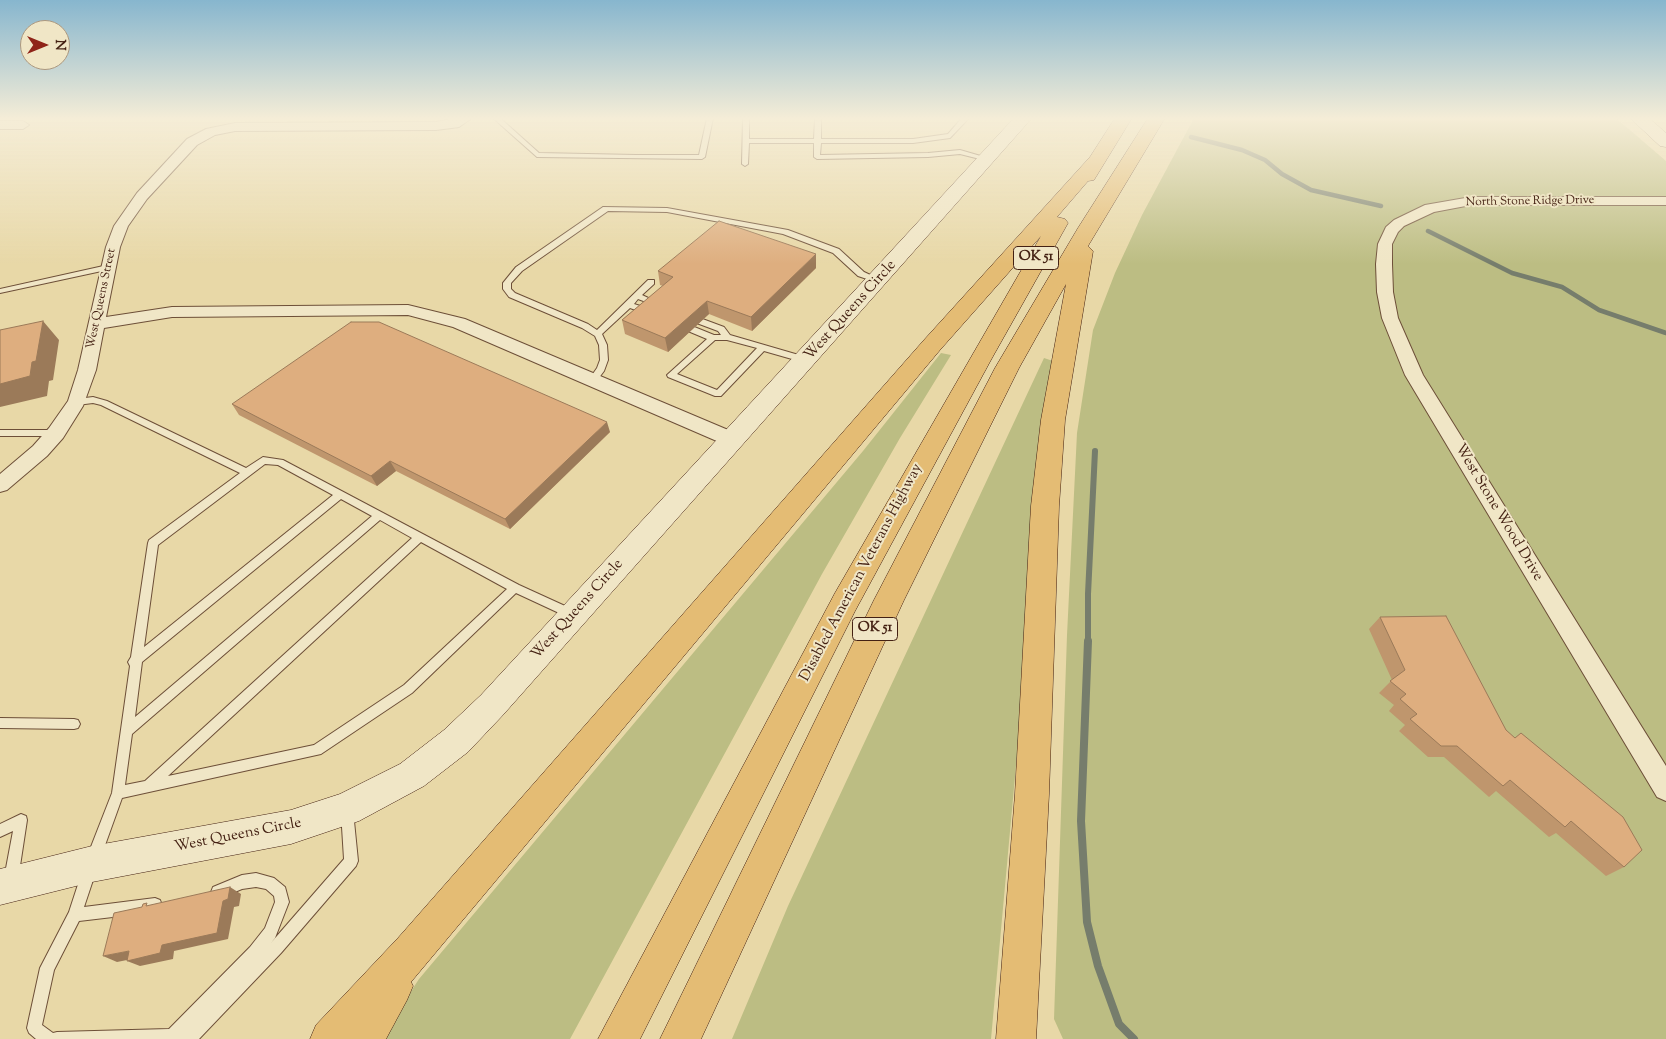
<!DOCTYPE html>
<style>
body{margin:0}
#map{position:relative;width:1666px;height:1039px;overflow:hidden;background:#e8d8a7;font-family:"Sorts Mill Goudy",serif}
canvas{display:block}
.north{position:absolute;left:20px;top:20px;width:50px;height:50px;box-sizing:border-box;background:#f0e6c6;border:1px solid #ab977e;border-radius:50%;rotate:90deg;font-size:14px;font-weight:700;line-height:20px;text-align:center;color:#442113}
.north::after{content:'';display:block;margin:auto;width:18px;height:22px;background:#8f2418;clip-path:polygon(50% 0,100% 100%,50% 72%,0 100%)}
</style>
<div id="map">
<canvas width="1666" height="1039"></canvas>
<div class="north">N</div>
</div>
<script>
const g = document.querySelector('canvas').getContext('2d');
g.lineJoin = 'round';
function fill(path, color) { g.fillStyle = color; g.fill(path, 'evenodd'); }
const shape = rows => new Path2D(rows.map(r => 'M' + r).join(''));
function stroke(path, color, width, dash) { g.strokeStyle = color; g.lineWidth = width; g.lineCap = dash ? 'butt' : 'round'; g.setLineDash(dash || []); g.stroke(path); }
function label(font, color, halo, rows, align = 'center') {
  g.font = font + ' "Sorts Mill Goudy",serif'; g.lineWidth = 4; g.setLineDash([]); g.textBaseline = 'middle'; g.strokeStyle = halo; g.fillStyle = color; for (const [text, x, y, turn = 0] of rows) {
    g.save(); g.translate(x, y); g.rotate((+turn || 0) * Math.PI / 180); g.textAlign = isNaN(turn) ? turn : align; if (halo) g.strokeText(text, 0, 0); g.fillText(text, 0, 0); g.restore();
  }
}
fill(shape([
 [1194,118,1616,118,1666,161,1666,1039,1063,1039,1054,1019,1067,635,1077,433,1093,330,1115,273,1142,215],
 [941,353,951,355,900,438,822,574,570,1039,380,1039,419,979,863,451],
 [1044,358,1053,361,991,1039,732,1039,788,906]
]), '#bcbd83');
stroke(shape([
 [1191,137,1242,150,1265,160,1282,174,1311,190,1381,206],
 [1428,231,1512,273,1562,287,1599,310,1666,333]
]), '#767d6c', 4.5);
stroke(shape([
 [1088,642,1088,594,1095,451]
]), '#767d6c', 6);
stroke(shape([
 [1088,641,1081,821,1087,922,1098,966,1119,1024,1134,1039]
]), '#767d6c', 8);
const lane = shape([
 [493,118,500,118,539,153,636,155,699,155,707,118,713,118,705,157,702,159,537,157,493,118],
 [743,118,749,118,749,139,814,139,815,118,821,118,821,139,913,139,948,134,962,118,969,118,950,138,913,143,821,143,820,155,928,153,960,150,991,159,988,161,960,154,928,157,817,159,814,157,814,143,749,143,748,164,745,166,742,164,743,118],
 [603,207,667,208,788,230,839,249,864,272,883,281,879,283,858,276,833,253,783,234,667,212,608,211,522,271,511,283,511,289,515,293,588,324,597,330,648,280,654,280,654,284,642,295,661,304,657,306,638,299,634,304,653,310,653,314,647,314,630,308,602,334,607,345,608,360,604,371,595,383,592,384,588,381,597,368,600,360,599,345,595,336,582,328,509,297,503,289,503,283,516,267,603,207],
 [108,265,111,265,111,269,0,293,0,289,108,265],
 [689,314,724,327,730,335,809,358,810,360,806,363,764,351,721,396,715,396,668,377,667,375,707,339,676,326,676,322,682,322,714,335,721,335,718,331,686,319,685,317,689,314],
 [715,340,727,340,757,348,717,390,677,374,715,340],
 [93,397,107,401,246,468,263,457,283,460,519,585,576,611,577,614,576,617,572,619,516,593,412,693,321,754,122,798,99,862,94,864,89,862,87,857,112,793,130,666,128,662,131,657,148,543,149,540,240,473,101,405,93,403,77,405,73,402,77,399,93,397],
 [265,464,278,465,333,495,144,647,158,545,265,464],
 [341,499,372,516,135,717,142,662,341,499],
 [380,520,412,538,145,781,125,785,132,734,380,520],
 [421,542,507,589,404,685,314,745,168,776,421,542],
 [0,430,56,430,61,433,56,436,0,436,0,430],
 [0,718,74,719,78,720,80,724,78,728,74,729,0,728,0,718],
 [347,805,351,807,353,811,358,861,356,866,281,953,199,1039,36,1039,29,1033,27,1028,40,968,69,912,84,866,89,864,94,866,96,871,84,907,155,898,160,900,162,905,160,910,155,912,79,921,54,970,42,1025,53,1033,57,1032,169,1029,250,947,265,928,275,902,274,896,266,889,256,887,242,889,218,899,213,897,211,892,213,887,242,875,256,873,274,878,285,887,289,902,275,938,270,944,344,859,341,811,343,807,347,805],
 [21,814,26,816,27,820,18,879,16,884,11,886,6,884,4,879,13,831,0,837,0,824,21,814]
]);
const street = shape([
 [456,118,472,118,459,127,436,130,235,131,215,135,197,145,147,199,128,226,120,247,106,317,172,307,408,305,465,319,740,435,742,440,740,445,733,447,726,445,453,327,408,315,172,317,104,328,96,370,83,406,63,438,47,456,7,490,0,492,0,474,33,446,49,428,68,401,78,370,106,247,114,226,137,193,187,139,206,129,235,123,436,122,456,118],
 [0,121,23,121,29,125,23,129,0,129,0,121],
 [1471,197,1666,197,1666,205,1471,205,1434,212,1404,226,1398,232,1392,244,1392,264,1393,292,1398,318,1423,375,1666,766,1666,801,1657,797,1405,375,1382,318,1377,292,1376,264,1378,244,1386,227,1394,220,1425,205,1471,197]
]);
const secondary = shape([
 [1014,118,1032,118,503,715,468,752,424,786,359,821,291,844,92,882,0,905,0,869,92,846,291,810,340,794,400,764,444,730,481,695,1014,118],
 [1630,118,1649,118,1666,133,1666,147,1660,146,1630,118]
]);
const highway = shape([
 [1115,118,1132,118,1094,180,1088,181,1057,217,1065,219,1068,223,992,358,855,611,640,1039,598,1039,835,593,1041,236,940,350,411,982,413,986,407,1000,386,1039,310,1039,316,1025,398,938,924,340,1090,157,1115,118],
 [1148,118,1165,118,1088,246,1093,251,1065,420,1059,506,1049,794,1036,1039,996,1039,1015,794,1031,506,1041,420,1066,284,1019,368,904,600,701,1039,660,1039,874,600,995,368,1078,228,1148,118]
]);
stroke(lane, '#6d4f38', 2);
stroke(street, '#6d4f38', 2);
stroke(secondary, '#442113', 1);
stroke(highway, '#442113', 1);
fill(lane, '#f0e6c6');
fill(street, '#f0e6c6');
fill(secondary, '#f0e6c6');
fill(highway, '#e4bc74');
fill(shape([
 [816,268,752,331,709,314,668,352,625,334,622,320,663,286,660,285,658,271],
 [232,404,610,432,510,529,396,471,377,486,239,415],
 [1380,617,1506,730,1624,867,1606,876,1556,833,1549,837,1496,791,1489,797,1444,757,1428,757,1399,731,1405,725,1389,711,1394,705,1379,693,1392,680,1369,629]
]), '#bf966d');
fill(shape([
 [816,254,816,268,752,331,751,317],
 [707,301,709,314,668,352,665,338],
 [43,321,59,340,53,380,49,381,47,396,0,407,0,384,32,362],
 [607,422,610,432,510,529,505,519],
 [390,461,396,471,377,486,371,476],
 [230,887,241,894,239,906,234,907,228,939,174,951,173,959,140,966,127,961,162,945,223,901],
 [129,951,142,957,117,962,103,956]
]), '#9b7a59');
const building = shape([
 [719,221,816,254,751,317,707,301,665,338,622,320,673,277,658,271,719,221],
 [43,321,36,361,32,362,30,376,0,384,0,330,43,321],
 [351,322,379,322,607,422,505,519,390,461,371,476,232,404,351,322],
 [1446,616,1506,730,1515,738,1521,733,1623,817,1642,850,1624,867,1571,821,1565,827,1510,780,1503,786,1457,746,1441,746,1410,719,1417,714,1400,699,1406,694,1390,681,1405,670,1380,617,1446,616],
 [230,887,228,899,223,901,217,933,162,945,160,953,127,961,129,951,103,956,114,913,142,907,143,904,147,903,146,906,230,887]
]);
fill(building, '#deae7f');
stroke(building, '#9b7a59', 1);
const sky = g.createLinearGradient(0, 0, 0, 264);
sky.addColorStop(0, '#87b6ce');
sky.addColorStop(0.45, '#f5edd7');
sky.addColorStop(1, '#f5edd700');
g.fillStyle = sky;
g.fillRect(0, 0, 1666, 264);
label('12px', '#442113', '#f0e6c6', [
 ["North Stone Ridge Drive",1530,202,-1],
 ["West Queens Street",102,299,-78]
]);
for (const [x, y, w] of [
 [1036,258,45],
 [875,629,45]
]) { const box = new Path2D(); box.roundRect(x - w / 2, y - 11.5, w, 23, 4); g.fillStyle = '#f0e6c6'; g.fill(box); stroke(box, '#442113', 1); }
label('bold 14px', '#442113', null, [
 ["OK 51",1036,258],
 ["OK 51",875,629]
]);
label('15px', '#442113', '#f0e6c6', [
 ["West Queens Circle",851,311,-48],
 ["West Stone Wood Drive",1498,513,59],
 ["Disabled American Veterans Highway",862,573,-62],
 ["West Queens Circle",578,610,-48],
 ["West Queens Circle",238,836,-11]
]);
</script>
